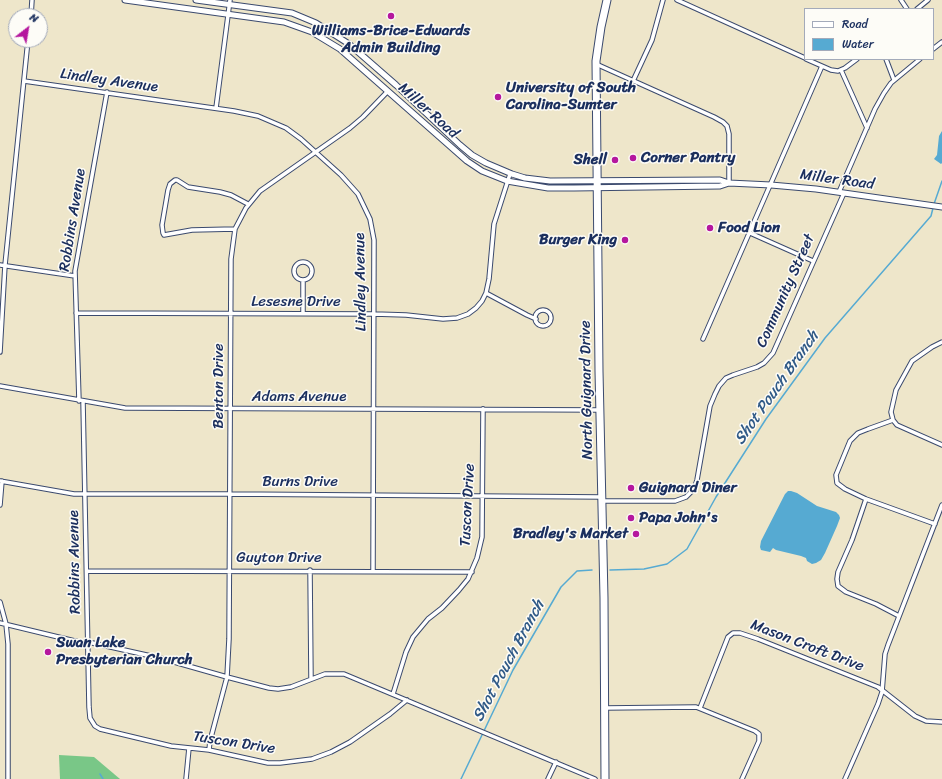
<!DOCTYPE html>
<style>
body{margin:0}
#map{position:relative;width:942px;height:779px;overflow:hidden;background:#eee6ca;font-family:Sriracha,sans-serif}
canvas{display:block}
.legend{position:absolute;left:804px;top:8px;width:130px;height:52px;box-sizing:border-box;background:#fdfcf7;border:1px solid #a3aaba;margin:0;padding:5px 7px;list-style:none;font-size:12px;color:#1b2f5e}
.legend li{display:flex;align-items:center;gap:8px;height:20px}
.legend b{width:20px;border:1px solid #a3aaba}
.north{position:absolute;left:8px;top:8px;width:40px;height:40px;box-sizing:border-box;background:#fdfcf7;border:1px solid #a3aaba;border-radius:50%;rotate:31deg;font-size:11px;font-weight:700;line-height:16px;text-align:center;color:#1b2f5e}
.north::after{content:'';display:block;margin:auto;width:14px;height:18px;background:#b5179e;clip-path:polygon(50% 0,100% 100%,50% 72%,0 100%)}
</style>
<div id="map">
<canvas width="942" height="779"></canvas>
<ul class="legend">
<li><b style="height:5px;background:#fff"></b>Road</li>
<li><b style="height:11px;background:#56aad2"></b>Water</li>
</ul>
<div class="north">N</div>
</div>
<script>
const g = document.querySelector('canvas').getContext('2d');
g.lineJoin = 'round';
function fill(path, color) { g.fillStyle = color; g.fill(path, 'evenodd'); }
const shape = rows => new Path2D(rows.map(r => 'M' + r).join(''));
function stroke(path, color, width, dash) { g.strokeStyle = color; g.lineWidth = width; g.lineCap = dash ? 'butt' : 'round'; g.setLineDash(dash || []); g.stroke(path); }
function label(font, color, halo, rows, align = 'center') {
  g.font = font + ' Sriracha,sans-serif'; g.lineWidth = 3; g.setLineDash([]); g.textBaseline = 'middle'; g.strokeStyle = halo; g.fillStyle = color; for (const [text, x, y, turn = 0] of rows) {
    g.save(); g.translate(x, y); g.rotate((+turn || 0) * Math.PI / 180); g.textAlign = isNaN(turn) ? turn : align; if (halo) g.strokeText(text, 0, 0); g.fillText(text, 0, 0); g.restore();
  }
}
fill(shape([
 [59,755,94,757,120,779,60,779]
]), '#79c787');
fill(shape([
 [942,131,942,163,941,164,934,159,937,155,939,136],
 [788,491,791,491,797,493,817,506,836,512,839,515,840,518,837,526,825,553,821,560,816,563,812,564,807,561,806,558,801,556,776,550,773,548,770,552,761,550,760,547,761,541,785,494]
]), '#56aad2');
stroke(shape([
 [934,204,942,181],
 [610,570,644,569,667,564,687,549,716,497,766,419,825,338,931,216,933,208],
 [100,774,103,779],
 [461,779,513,670,561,587,577,571,592,570]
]), '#56aad2', 1.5);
const street = shape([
 [677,0,805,58],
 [901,0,907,9],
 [917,9,928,0],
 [31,16,32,0],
 [933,49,942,42],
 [806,59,831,70,838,71,845,68,857,59],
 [886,59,894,80],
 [596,64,714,117,723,122,727,126,729,134,729,183],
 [841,70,867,128],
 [24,81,234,111,258,116,286,128,301,139,341,175,358,194,370,219,374,240,373,570],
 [633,81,652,40,663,0],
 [216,108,230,0],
 [839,192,875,109,884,93,891,83,920,59],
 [235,229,192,230,164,235,163,233,162,225,168,190,170,184,175,180,177,180,188,187,220,192,231,195,248,204],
 [750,233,813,261],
 '294 271a9 9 0 1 1 18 0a9 9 0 1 1-18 0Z',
 [0,265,75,276],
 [486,293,527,315,536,319],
 '535 318a8 8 0 1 1 16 0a8 8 0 1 1-16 0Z',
 [76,313,374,314,406,315,443,319,457,318,468,314,476,308,482,301,486,293,489,279,494,224,510,174],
 [303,314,303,280],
 [703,339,822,66],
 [942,342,932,347,912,361,896,390,891,412,893,420,897,425,942,445],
 [0,352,5,265,28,40],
 [0,386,125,408,600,410],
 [79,401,75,271,107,92],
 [83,401,89,707,90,718,95,726,100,729,171,746,209,750,268,763,280,763,312,759,331,752,350,742,390,714,407,700],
 [893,420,868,429,858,433,850,441,836,475,837,483,845,489,866,499,935,524],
 [0,481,74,494,230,494,602,497],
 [866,499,852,540,838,572,837,579,838,586,846,592,876,604,899,616],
 [602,501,675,501,686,497,692,491,695,486,697,480,710,406,715,394,719,386,726,378,733,375,757,367,764,363,773,353,844,193],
 [0,505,2,481],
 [310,570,311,679],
 [87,571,472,572],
 [0,602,6,624,8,644,8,779],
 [0,623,79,642,88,642,160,658,227,677,269,688,278,689,291,687,325,674,344,674,595,779],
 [393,694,406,652,413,637,428,619,442,608,459,590,468,579,477,558,482,537,483,409],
 [605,708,696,707,755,731,759,734,759,741,742,779],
 [700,708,728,637,733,633,740,633,758,639,878,687,915,716,926,721,942,722],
 [209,750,210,741,227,677,229,639,231,259,235,229,246,208,260,191,350,128,363,117,388,91],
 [186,779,189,748],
 [548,779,556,762],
 [845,779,878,704,882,692,885,654,888,645,942,505]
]);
const secondary = shape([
 [125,0,284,22,312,32,340,49,467,161,482,171,507,181,548,188,574,188,720,186,729,183],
 [196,0,292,13,316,23,349,44,396,85,460,145,472,155,486,163,512,174,525,178,550,181,720,180,729,183,771,185,816,189,942,207]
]);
const highway = shape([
 [605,779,604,598,599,371,596,61,601,27,607,0]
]);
stroke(street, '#3b4a6e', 5.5);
stroke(secondary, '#3b4a6e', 7);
stroke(highway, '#3b4a6e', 9);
stroke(street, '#fff', 3.5);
stroke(secondary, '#fff', 5);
stroke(highway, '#fff', 7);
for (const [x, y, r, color] of [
 [391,16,4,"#b5179e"],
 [498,97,4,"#b5179e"],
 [633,158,4,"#b5179e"],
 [615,160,4,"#b5179e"],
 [710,228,4,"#b5179e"],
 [625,240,4,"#b5179e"],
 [631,488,4,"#b5179e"],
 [631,518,4,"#b5179e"],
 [636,534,4,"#b5179e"],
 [48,652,4,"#b5179e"]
]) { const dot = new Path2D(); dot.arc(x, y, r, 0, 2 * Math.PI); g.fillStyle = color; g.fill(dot); stroke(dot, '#fdfcf7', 1.5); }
label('bold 15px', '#1b2f5e', '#fdfcf7', [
 ["Williams-Brice-Edwards",391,31,"center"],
 ["Admin Building",391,48,"center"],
 ["University of South",506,88],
 ["Carolina-Sumter",506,105],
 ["Corner Pantry",641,158],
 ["Shell",607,160,"right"],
 ["Food Lion",718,228],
 ["Burger King",617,240,"right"],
 ["Guignard Diner",639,488],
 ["Papa John's",639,518],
 ["Bradley's Market",628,534,"right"],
 ["Swan Lake",56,643],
 ["Presbyterian Church",56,660]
], 'left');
label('15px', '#1b2f5e', '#fdfcf7', [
 ["Lindley Avenue",109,81,8],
 ["Miller Road",428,111,42],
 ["Miller Road",837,180,8],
 ["Robbins Avenue",73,220,-81],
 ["Lindley Avenue",361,282,-91],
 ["Community Street",786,291,-66],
 ["Lesesne Drive",296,302],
 ["Benton Drive",219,386,-90],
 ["North Guignard Drive",587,390,-91],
 ["Adams Avenue",299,397],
 ["Burns Drive",300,482],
 ["Tuscon Drive",468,505,-87],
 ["Guyton Drive",279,558],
 ["Robbins Avenue",75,562,-91],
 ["Mason Croft Drive",807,646,21],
 ["Tuscon Drive",234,743,9]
]);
label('italic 16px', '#305a87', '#fdfcf7', [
 ["Shot Pouch Branch",777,388,-55],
 ["Shot Pouch Branch",509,661,-62]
]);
</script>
